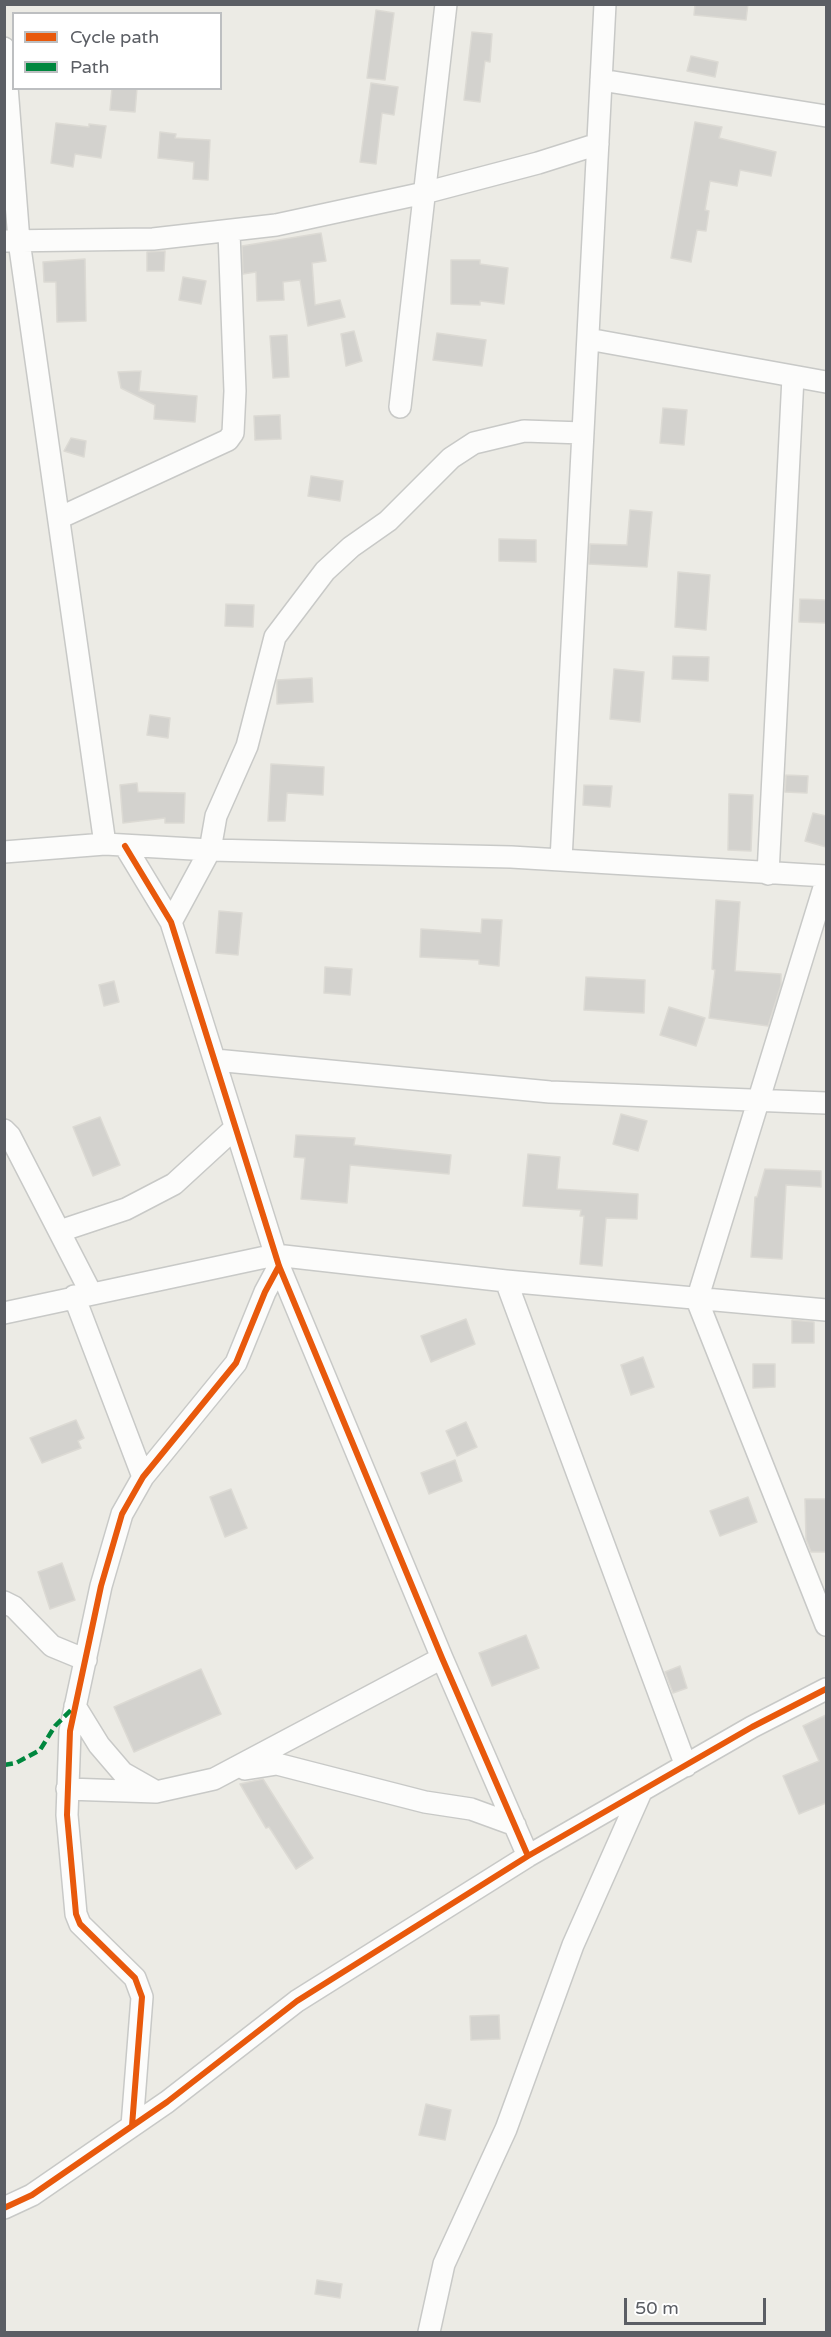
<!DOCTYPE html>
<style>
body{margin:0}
#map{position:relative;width:831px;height:2337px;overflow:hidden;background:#ecebe5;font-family:"Varela Round",sans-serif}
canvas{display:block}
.frame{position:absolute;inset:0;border:6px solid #5b5e64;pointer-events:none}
.legend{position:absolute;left:12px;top:12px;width:210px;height:78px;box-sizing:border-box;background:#fff;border:2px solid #bdbfc1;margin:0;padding:8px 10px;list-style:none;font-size:18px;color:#5b5e64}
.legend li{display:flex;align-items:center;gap:12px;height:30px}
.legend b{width:30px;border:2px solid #bdbfc1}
.scale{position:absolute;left:624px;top:2298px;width:142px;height:27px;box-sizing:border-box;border:3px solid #5b5e64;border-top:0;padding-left:8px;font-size:18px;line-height:21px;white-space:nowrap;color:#5b5e64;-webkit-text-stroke:4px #fff;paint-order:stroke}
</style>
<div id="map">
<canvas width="831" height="2337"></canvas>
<div class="frame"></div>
<ul class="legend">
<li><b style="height:8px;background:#e8590c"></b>Cycle path</li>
<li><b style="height:8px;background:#00873e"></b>Path</li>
</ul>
<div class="scale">50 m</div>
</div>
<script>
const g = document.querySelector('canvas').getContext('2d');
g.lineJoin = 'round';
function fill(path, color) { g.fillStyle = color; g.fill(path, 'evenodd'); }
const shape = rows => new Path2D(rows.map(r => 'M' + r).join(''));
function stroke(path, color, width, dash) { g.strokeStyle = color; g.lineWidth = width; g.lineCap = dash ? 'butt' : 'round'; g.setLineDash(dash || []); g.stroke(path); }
const building = shape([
 [695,4,748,4,746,20,694,15,695,4],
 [376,10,394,13,385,80,367,78,376,10],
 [472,32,492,34,490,62,485,61,480,102,464,100,472,32],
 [691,56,718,62,715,77,687,71,691,56],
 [371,83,398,87,394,115,382,113,376,164,360,162,371,83],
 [112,88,137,88,135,112,110,110,112,88],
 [695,122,722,127,719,138,776,152,771,176,740,170,737,186,710,181,705,210,709,211,706,231,697,230,691,262,671,258,695,122],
 [56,123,89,127,89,124,106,126,101,158,75,154,73,167,51,163,56,123],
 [160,132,176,134,175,138,210,140,208,180,193,179,194,162,158,158,160,132],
 [321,233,326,261,312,263,315,305,340,300,345,317,308,326,300,280,283,282,284,300,257,301,256,272,243,274,242,246,321,233],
 [165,251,164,271,147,271,147,252,165,251],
 [85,259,86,321,57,322,56,282,44,282,43,262,85,259],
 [451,260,480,260,480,264,508,268,504,304,480,301,480,305,451,304,451,260],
 [183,277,206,281,201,304,179,300,183,277],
 [354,331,362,361,346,366,341,334,354,331],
 [437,333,486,340,482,366,433,360,437,333],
 [287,335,289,377,273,378,270,336,287,335],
 [141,371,139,391,197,396,195,422,154,419,155,405,121,388,118,372,141,371],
 [663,408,687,410,684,445,660,443,663,408],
 [280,415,281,439,255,440,254,416,280,415],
 [71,438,86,441,84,457,64,451,71,438],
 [311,476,343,481,340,501,308,496,311,476],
 [630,510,652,512,647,567,589,564,590,544,627,545,630,510],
 [499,539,536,540,536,562,499,561,499,539],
 [678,572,710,575,706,630,675,627,678,572],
 [800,599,826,600,826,623,799,622,800,599],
 [226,604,254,605,253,627,225,626,226,604],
 [673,656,709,657,708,681,672,679,673,656],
 [614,669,644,672,640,722,610,719,614,669],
 [312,678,313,702,277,704,277,680,312,678],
 [150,715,170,718,168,738,147,735,150,715],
 [271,764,324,767,323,795,287,793,285,821,268,821,271,764],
 [786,775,808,776,807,793,785,792,786,775],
 [137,783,138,792,185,793,184,823,165,823,165,818,123,823,120,785,137,783],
 [584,785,612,786,610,807,583,805,584,785],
 [729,794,753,795,751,851,728,850,729,794],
 [813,813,826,816,826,847,805,841,813,813],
 [716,900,740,902,735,971,781,974,781,985,768,1026,709,1018,715,970,712,969,716,900],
 [219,911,242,913,238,955,216,953,219,911],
 [482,919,502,920,499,966,479,964,479,960,420,957,421,929,481,933,482,919],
 [325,967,352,969,350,995,324,993,325,967],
 [586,977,645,980,644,1013,584,1010,586,977],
 [114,981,119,1002,104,1006,99,985,114,981],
 [669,1007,705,1018,696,1046,660,1035,669,1007],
 [621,1114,647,1121,638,1151,613,1144,621,1114],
 [100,1117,120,1165,93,1176,73,1127,100,1117],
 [296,1135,355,1138,354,1145,451,1155,449,1174,350,1165,347,1203,301,1199,305,1158,294,1157,296,1135],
 [528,1154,560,1157,557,1189,638,1194,637,1219,606,1218,602,1266,580,1264,584,1216,580,1216,581,1210,523,1206,528,1154],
 [765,1169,821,1171,821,1187,786,1185,782,1259,751,1257,755,1197,757,1197,765,1169],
 [466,1319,475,1344,431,1362,421,1336,466,1319],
 [792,1320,814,1322,814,1343,792,1343,792,1320],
 [643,1357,654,1387,631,1395,621,1365,643,1357],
 [753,1364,775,1364,775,1387,753,1388,753,1364],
 [76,1420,84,1438,78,1441,81,1448,42,1463,30,1438,76,1420],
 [466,1422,477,1447,457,1456,446,1431,466,1422],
 [455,1460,462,1481,429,1494,421,1473,455,1460],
 [231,1489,247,1528,225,1537,210,1497,231,1489],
 [748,1497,757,1522,720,1536,710,1511,748,1497],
 [805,1499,826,1499,826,1552,811,1552,806,1539,805,1499],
 [62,1563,75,1600,50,1609,38,1572,62,1563],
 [526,1635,539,1668,492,1686,479,1653,526,1635],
 [680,1666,687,1688,673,1693,665,1672,680,1666],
 [201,1669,221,1714,134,1752,114,1707,201,1669],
 [826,1715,826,1803,799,1814,783,1776,819,1761,803,1726,826,1715],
 [263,1779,313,1858,296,1869,269,1827,266,1828,240,1784,263,1779],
 [499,2015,500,2039,471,2040,470,2016,499,2015],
 [426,2104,451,2110,445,2140,419,2135,426,2104],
 [317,2280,342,2284,340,2298,315,2294,317,2280]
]);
fill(building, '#d3d2ce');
stroke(building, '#dcdad4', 1.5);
const minor = shape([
 [4,48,19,241,105,844],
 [601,80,826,116],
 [4,241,153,239,276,225,424,193,538,163,598,144],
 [588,339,826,382],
 [400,407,446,4],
 [59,518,228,440,233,433,235,391,229,232],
 [125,846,171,922,279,1266,442,1658,528,1856],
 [4,852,105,844,210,850,511,857,826,876],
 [561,860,605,4],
 [768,874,793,377],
 [826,881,697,1300,826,1625],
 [171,922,210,850,216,816,247,746,275,637,325,571,351,547,388,521,451,458,474,443,524,431,583,433],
 [215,1060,550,1092,826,1103],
 [4,1130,10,1136,91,1293],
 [60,1231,126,1209,174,1184,235,1128],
 [506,1281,686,1766],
 [74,1296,143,1477],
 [4,1313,275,1255,506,1281,826,1310],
 [4,1602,14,1607,52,1646,86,1660],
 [75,1706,99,1745,123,1773,153,1790],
 [245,1769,277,1764,425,1802,471,1809,515,1825],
 [67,1789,156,1792,214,1779,442,1658],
 [132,2126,142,1997,135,1978,80,1924,76,1914,67,1815,70,1731,101,1586,122,1514,143,1477,236,1363,265,1292,279,1266],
 [4,2208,32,2195,167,2102,297,2001,528,1856,752,1727,826,1689],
 [429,2332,444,2264,506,2129,573,1945,641,1792]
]);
stroke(minor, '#c8c9c7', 24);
stroke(minor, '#fcfcfb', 21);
stroke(shape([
 [4,1765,16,1763,40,1750,55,1726,73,1708]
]), '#00873e', 4.5, [9, 4.5]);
stroke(shape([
 [125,846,171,922,279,1266,442,1658,528,1856],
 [132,2126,142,1997,135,1978,80,1924,76,1914,67,1815,70,1731,101,1586,122,1514,143,1477,236,1363,265,1292,279,1266],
 [4,2208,32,2195,167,2102,297,2001,528,1856,752,1727,826,1689]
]), '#e8590c', 6);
</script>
